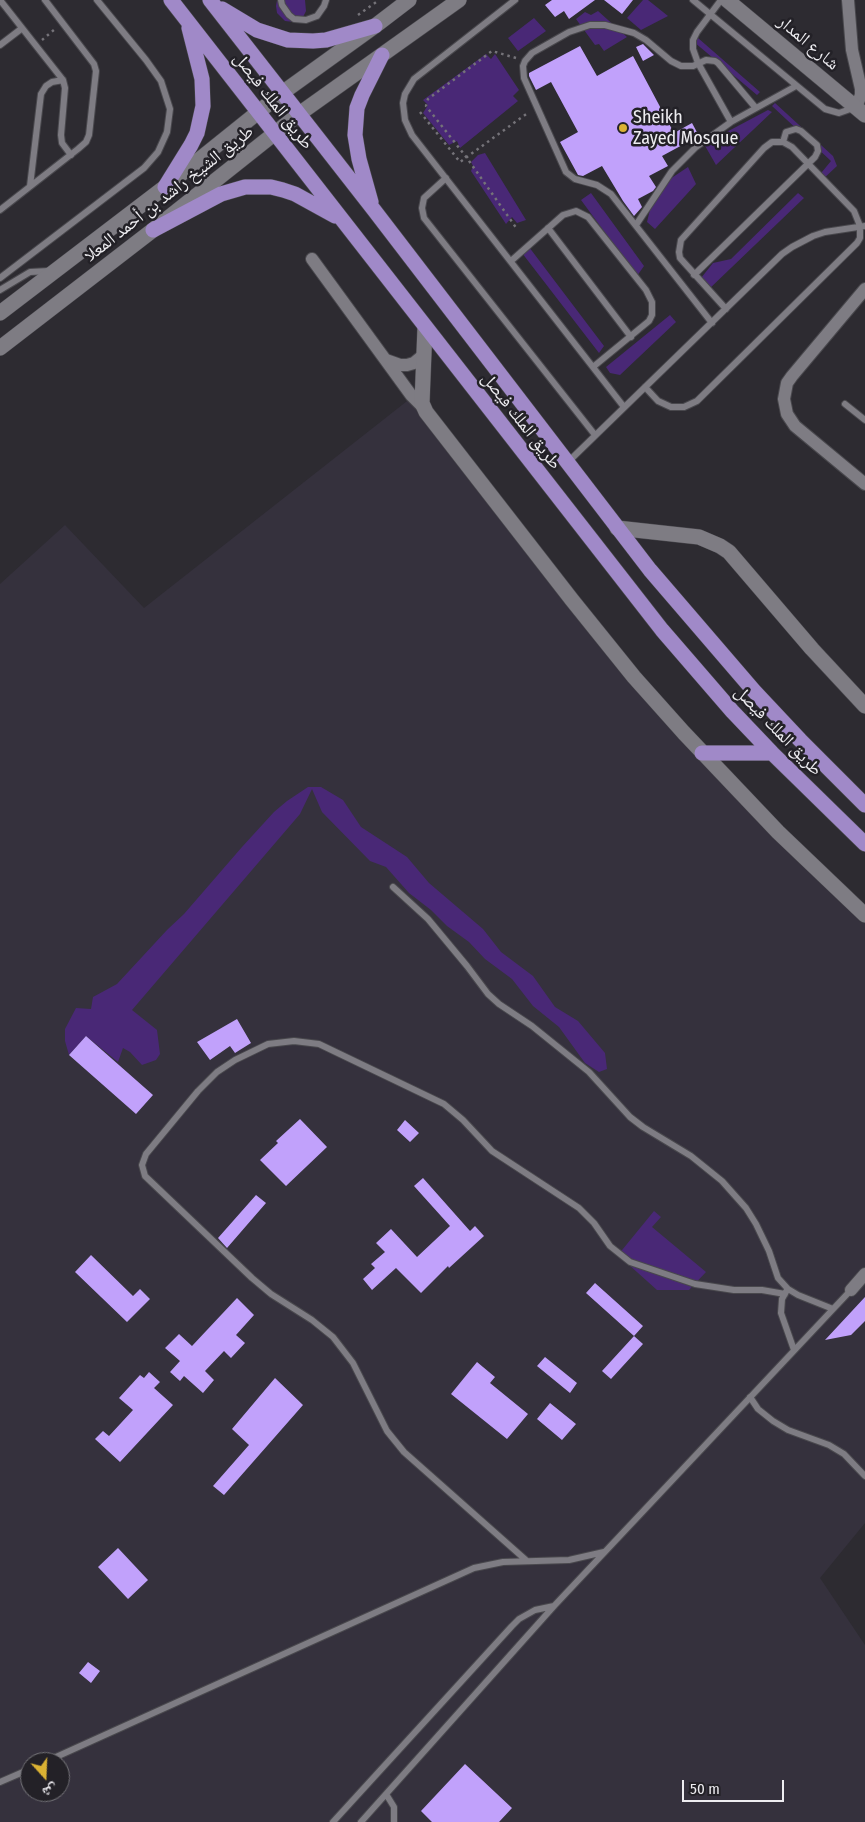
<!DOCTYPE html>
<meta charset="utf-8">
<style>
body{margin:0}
#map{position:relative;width:865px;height:1822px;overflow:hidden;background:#2d2b31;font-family:"Fira Sans Condensed","Noto Naskh Arabic",sans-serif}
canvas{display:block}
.north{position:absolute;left:20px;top:1752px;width:50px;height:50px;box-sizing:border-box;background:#232127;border:1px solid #747378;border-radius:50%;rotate:160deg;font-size:14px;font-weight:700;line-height:20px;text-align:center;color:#eeedf1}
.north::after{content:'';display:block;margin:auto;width:18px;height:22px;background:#dbb233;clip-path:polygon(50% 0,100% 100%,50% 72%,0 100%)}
.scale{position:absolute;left:682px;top:1780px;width:102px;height:22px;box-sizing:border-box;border:2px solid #eeedf1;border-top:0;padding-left:6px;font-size:15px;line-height:18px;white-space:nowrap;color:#eeedf1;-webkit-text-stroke:4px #232127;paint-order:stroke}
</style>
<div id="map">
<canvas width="865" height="1822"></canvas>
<div class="north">ش</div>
<div class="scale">50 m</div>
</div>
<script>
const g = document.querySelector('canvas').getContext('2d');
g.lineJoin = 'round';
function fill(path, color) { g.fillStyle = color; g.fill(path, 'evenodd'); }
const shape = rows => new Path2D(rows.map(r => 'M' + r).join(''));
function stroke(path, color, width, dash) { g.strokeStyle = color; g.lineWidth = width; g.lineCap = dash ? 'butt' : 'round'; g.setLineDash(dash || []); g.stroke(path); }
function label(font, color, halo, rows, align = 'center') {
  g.font = font + ' "Fira Sans Condensed","Noto Naskh Arabic",sans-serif'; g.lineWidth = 5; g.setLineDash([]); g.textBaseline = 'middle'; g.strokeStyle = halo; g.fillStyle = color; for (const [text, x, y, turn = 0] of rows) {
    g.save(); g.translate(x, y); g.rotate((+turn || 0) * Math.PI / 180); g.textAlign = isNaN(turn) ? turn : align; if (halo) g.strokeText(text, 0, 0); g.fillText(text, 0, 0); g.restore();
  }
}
fill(shape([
 [416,394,689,741,865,910,865,1523,820,1578,865,1645,865,1822,0,1822,0,584,65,525,144,608],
 [30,1762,60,1762,60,1792,30,1792]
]), '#35313d');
fill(shape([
 [277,0,305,0,306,11,303,17,294,22,285,21,277,13,276,6],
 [643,0,648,0,668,16,641,30,627,18],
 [598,11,627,37,604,51,599,44,595,45,576,19,585,12,591,15],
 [534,18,546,31,518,51,508,38],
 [698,38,760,92,757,95,694,42],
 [486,54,491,59,495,54,519,90,513,96,518,101,460,148,457,141,449,145,423,113,428,105,423,100],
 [775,103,833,156,837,166,821,181,817,178,831,161,772,106],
 [768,110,772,112,716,165,704,144],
 [485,153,526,220,517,223,512,217,506,224,471,171,473,166,471,162,478,155],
 [688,167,696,184,655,229,647,222,655,189],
 [591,193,644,266,637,276,581,200],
 [798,193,804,198,707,291,697,283,713,263,731,259],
 [529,247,604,346,599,353,522,253],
 [670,315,676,322,620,375,610,373,606,367],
 [308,787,321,787,343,800,361,827,407,857,429,883,483,929,501,952,533,976,555,1007,578,1021,605,1053,607,1069,599,1072,585,1063,559,1027,533,1006,512,979,485,959,469,942,447,926,431,910,409,893,386,867,370,861,322,812,312,789,300,814,132,1010,157,1030,160,1054,156,1060,142,1065,130,1052,123,1048,118,1062,86,1036,69,1055,65,1041,65,1029,76,1008,91,1009,93,997,117,984,167,930,184,914,242,847,274,812,287,801],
 [654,1211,661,1217,652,1227,706,1272,689,1290,657,1290,618,1255]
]), '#492876');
fill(shape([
 [552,0,595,0,569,19,564,11,555,17,545,5],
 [604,0,633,0,622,14],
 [643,44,654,55,643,61,636,47],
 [580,46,597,76,633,56,674,133,692,123,699,136,662,156,668,166,649,176,656,187,653,191,638,199,642,207,634,216,623,201,602,166,583,176,578,175,560,142,578,132,551,82,536,90,529,76,529,73],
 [237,1019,251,1043,235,1053,230,1046,210,1060,197,1042],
 [86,1036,153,1095,136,1114,69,1055],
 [300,1119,327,1147,286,1186,260,1160,278,1143,276,1141],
 [405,1120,419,1133,410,1142,397,1130],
 [423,1178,470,1231,475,1226,484,1236,449,1268,448,1266,421,1293,396,1268,372,1290,363,1279,375,1268,371,1264,385,1252,376,1243,391,1229,417,1257,450,1226,414,1186],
 [256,1195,266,1203,227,1248,218,1238],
 [91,1255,133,1296,140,1289,150,1299,127,1322,75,1272],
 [595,1283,643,1326,634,1336,586,1293],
 [865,1297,865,1321,851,1335,825,1340],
 [237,1298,254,1315,236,1335,245,1343,231,1358,224,1351,205,1371,214,1380,203,1393,184,1376,180,1381,170,1372,180,1361,165,1348,179,1334,192,1346],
 [634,1336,643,1344,611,1379,602,1371],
 [545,1357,577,1383,570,1393,537,1366],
 [477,1362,495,1377,490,1383,528,1414,507,1439,451,1394],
 [149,1372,160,1382,154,1388,173,1405,120,1462,95,1439,103,1431,109,1436,133,1410,119,1398,140,1375,144,1378],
 [275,1378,303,1405,224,1495,213,1486,249,1445,232,1429],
 [550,1403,576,1424,562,1440,537,1419],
 [118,1548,148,1580,128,1599,98,1567],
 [88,1662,100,1671,91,1683,79,1673],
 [465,1764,512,1808,499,1822,432,1822,421,1811]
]), '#c1a1fb');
const lane = shape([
 [0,0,63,80,65,88,61,135,62,143,71,155],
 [281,0,282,5,289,15,294,19,306,20,317,16,324,6,326,0],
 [515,0,414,79,405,94,403,103,405,120,412,135,624,407],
 [693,0,825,109,839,113,856,107],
 [721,0,697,32,693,40,693,49,698,63,731,122],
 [0,45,21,29],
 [446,178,424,198,422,208,424,218,595,435],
 [30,186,41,94,46,86,52,82,63,80],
 [0,210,78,149,86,142,89,135,96,71,94,64,45,0],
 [636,225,672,171,696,147,731,122,796,86],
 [548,228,631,337],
 [511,261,563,215,576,211,588,217,646,290,652,302,652,315,649,321,593,367],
 [694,275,815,157,818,151,817,145,801,131,796,129,786,132,783,142],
 [0,278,144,168,158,152,167,132,170,109,161,81,146,60,97,0],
 [0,290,30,272,49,271],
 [712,323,611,194,597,185,575,179,566,172,524,78,523,66,525,61,532,53,569,32,590,25,605,25,634,33,646,40,671,61,681,66,693,66,706,60,715,61,718,63,755,107],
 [645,387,658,401,671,407,684,407,697,401,857,243,860,238,860,226,854,211,792,147,783,142,772,142,764,148,681,240,679,252,680,258,726,309],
 [845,404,865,420],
 [567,463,782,254,792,247,813,236,825,232,865,226],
 [393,887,428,919,467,966,488,994,499,1004,532,1026,589,1072,630,1117,643,1127,691,1156,722,1181,746,1208,756,1224,769,1251,778,1278,788,1289,798,1295,833,1309],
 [787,1290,782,1299,781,1313,794,1350],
 [750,1397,758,1409,773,1421,788,1430,829,1445,844,1454,865,1476],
 [527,1561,404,1452,387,1431,353,1363,333,1337,312,1320,271,1294,252,1278,145,1176,142,1165,146,1154,198,1091,217,1072,235,1060,268,1044,294,1041,319,1044,444,1104,463,1120,492,1151,579,1208,594,1223,610,1246,630,1262,695,1284,734,1290,762,1290,785,1294],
 [45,1762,474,1568,503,1562,569,1560,604,1552],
 [0,1782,30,1769],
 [386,1794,394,1807,394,1822],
 [333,1822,512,1626,519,1619,535,1610,554,1606],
 [361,1822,554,1606,851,1290]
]);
const street = shape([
 [848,0,852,50,861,89,861,95,856,107],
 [312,259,411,395,423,407],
 [865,289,792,376,787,383,784,399,787,414,795,426,865,484],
 [386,360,400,365,407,365,414,363,425,354],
 [851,1290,865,1274]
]);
const secondary = shape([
 [727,0,865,115],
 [0,313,165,187,282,93,375,26,409,0],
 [425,327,422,403,426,412,572,600,634,677,684,733,778,832,865,915],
 [0,348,153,230,299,114,459,0],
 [617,528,699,537,720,546,729,552,812,649,865,706]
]);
const primary = shape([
 [171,0,662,630,732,711,772,753,865,844],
 [210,0,374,210,650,570,754,691,800,740,865,805],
 [222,9,257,30,288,40,313,41,326,40,375,26],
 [165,187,191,145,197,133,203,106,202,79,189,28],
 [371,202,359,159,355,135,357,108,362,95,382,55],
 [153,230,221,194,245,187,271,187,283,190,295,194,335,216],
 [702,753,772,753]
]);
stroke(lane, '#49484d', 8);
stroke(street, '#49484d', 14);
stroke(secondary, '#49484d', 16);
stroke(primary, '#49484d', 16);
stroke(shape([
 [358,15,379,0],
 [42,40,55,29],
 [516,58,492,51,428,99,426,106,467,158,517,229],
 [420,112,460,162,529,112]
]), '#757379', 2.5, [2.5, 4]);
stroke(lane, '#7e7c83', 6);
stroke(street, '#7e7c83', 12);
stroke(secondary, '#7e7c83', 15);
stroke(primary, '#a089c8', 15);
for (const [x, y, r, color] of [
 [623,128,5,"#dbb233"]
]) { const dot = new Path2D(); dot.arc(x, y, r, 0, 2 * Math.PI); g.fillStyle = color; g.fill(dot); stroke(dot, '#232127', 2); }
label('18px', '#eeedf1', '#232127', [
 ["شارع المدار",808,43,40],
 ["طريق الملك فيصل",273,101,52],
 ["طريق الشيخ راشد بن أحمد المعلا",169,194,-38],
 ["طريق الملك فيصل",521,421,52],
 ["طريق الملك فيصل",778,731,46]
]);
label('18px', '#eeedf1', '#232127', [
 ["Sheikh",633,118],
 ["Zayed Mosque",633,139]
], 'left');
</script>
